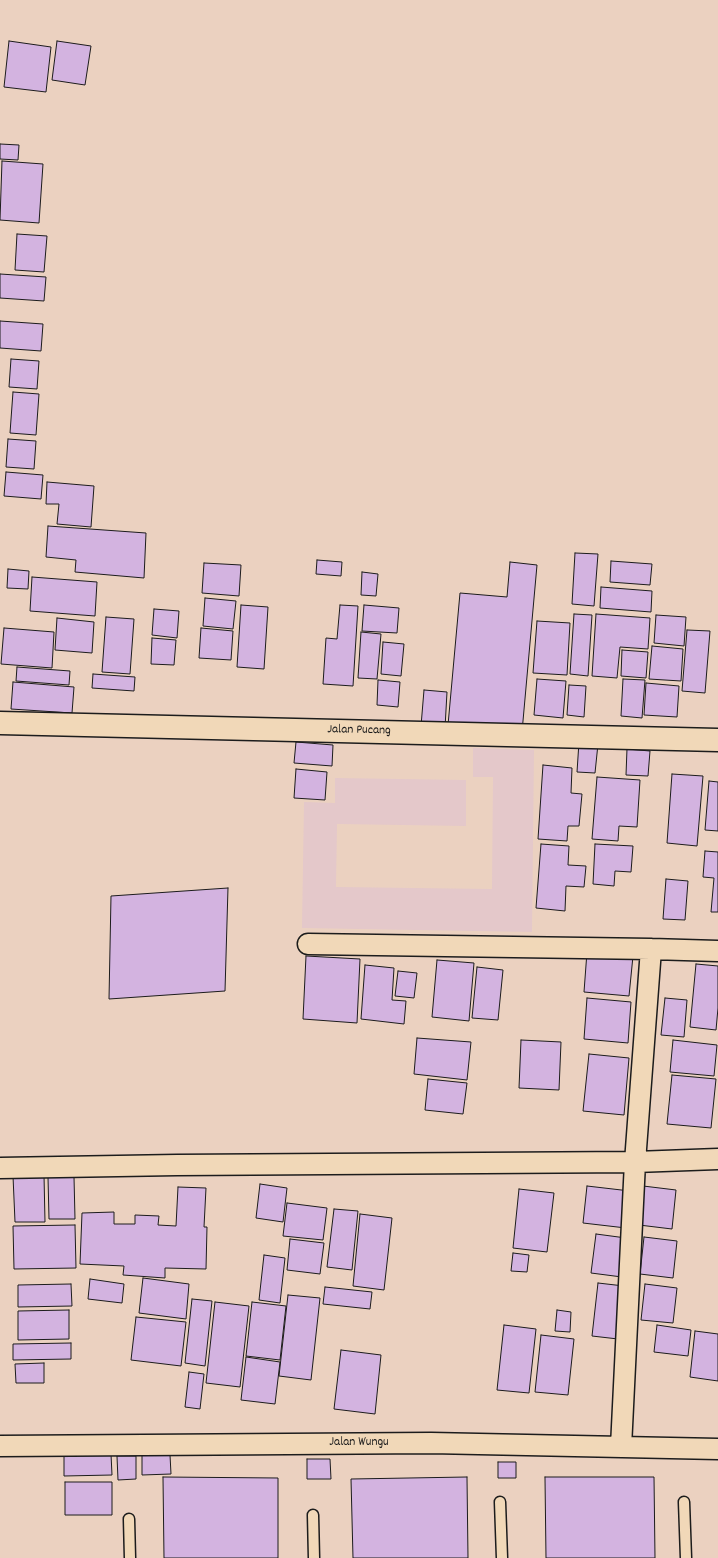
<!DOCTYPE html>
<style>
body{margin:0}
canvas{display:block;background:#ebd1c0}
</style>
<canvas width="718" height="1558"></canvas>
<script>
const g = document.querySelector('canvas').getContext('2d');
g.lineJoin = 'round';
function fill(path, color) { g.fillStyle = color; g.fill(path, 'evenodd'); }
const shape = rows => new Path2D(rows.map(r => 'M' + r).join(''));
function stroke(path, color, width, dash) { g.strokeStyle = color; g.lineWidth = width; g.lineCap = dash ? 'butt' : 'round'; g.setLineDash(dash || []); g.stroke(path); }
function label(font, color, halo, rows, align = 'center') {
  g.font = font + ' Dekko,sans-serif'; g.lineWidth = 3; g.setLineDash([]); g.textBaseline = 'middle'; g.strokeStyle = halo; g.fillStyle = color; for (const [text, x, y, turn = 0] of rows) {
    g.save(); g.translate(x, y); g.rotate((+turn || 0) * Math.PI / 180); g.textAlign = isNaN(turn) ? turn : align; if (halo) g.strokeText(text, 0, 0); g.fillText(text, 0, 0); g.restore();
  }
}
fill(shape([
 [473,748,534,750,532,932,302,928,304,802,335,803,335,778,466,780,466,826,337,824,336,887,492,889,493,777,473,777]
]), '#e4c8ca');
const building = shape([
 [9,41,51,47,46,92,4,87,9,41],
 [57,41,91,46,85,85,52,80,57,41],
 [0,144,19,145,18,160,0,159,0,144],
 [2,161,43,164,39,223,0,220,2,161],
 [17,234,47,236,44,272,15,270,17,234],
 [0,274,46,277,44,301,0,298,0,274],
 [0,321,43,324,41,351,0,348,0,321],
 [11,359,39,361,37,389,9,387,11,359],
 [13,392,39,394,36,435,10,433,13,392],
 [8,439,36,441,34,469,6,467,8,439],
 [6,472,43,475,41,499,4,496,6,472],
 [47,482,94,486,91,527,57,524,59,504,46,504,47,482],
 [48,526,146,533,144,578,75,572,76,560,46,557,48,526],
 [575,553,598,554,594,606,572,604,575,553],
 [317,560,342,562,341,576,316,574,317,560],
 [611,561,652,564,650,585,610,582,611,561],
 [510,562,537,565,522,732,448,725,460,593,507,597,510,562],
 [204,563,241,565,239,596,202,593,204,563],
 [8,569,29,571,28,589,7,588,8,569],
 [362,572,378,574,376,596,361,595,362,572],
 [32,577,97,582,95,616,30,611,32,577],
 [601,587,652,591,651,612,600,608,601,587],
 [205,598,236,601,233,629,203,626,205,598],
 [241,605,268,607,264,669,237,667,241,605],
 [340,605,358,606,353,686,323,684,326,638,337,639,340,605],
 [364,605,399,608,397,633,362,631,364,605],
 [154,609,179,611,177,638,152,635,154,609],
 [574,614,592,615,588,676,570,674,574,614],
 [596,614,650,618,648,649,620,647,617,678,592,676,596,614],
 [656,615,686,617,684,646,654,643,656,615],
 [106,617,134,619,130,674,102,672,106,617],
 [57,618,94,622,92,653,55,650,57,618],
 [537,621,570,623,567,675,533,673,537,621],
 [4,628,54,632,52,668,1,664,4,628],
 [201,628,233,631,231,660,199,658,201,628],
 [687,630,710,631,705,693,682,691,687,630],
 [361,632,381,634,377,679,358,678,361,632],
 [152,638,176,640,174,665,151,664,152,638],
 [383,642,404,644,401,676,381,674,383,642],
 [652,646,683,649,681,681,649,679,652,646],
 [622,650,648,652,646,678,621,676,622,650],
 [17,667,70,671,69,685,16,681,17,667],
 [93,674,135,677,134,691,92,688,93,674],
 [537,679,566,681,563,718,534,715,537,679],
 [623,679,645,680,642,718,621,716,623,679],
 [378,680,400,682,398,707,377,705,378,680],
 [13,682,74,687,72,713,11,709,13,682],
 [646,683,679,686,677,717,644,715,646,683],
 [569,685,586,686,584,717,567,715,569,685],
 [424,690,447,692,445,728,421,726,424,690],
 [296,742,333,745,332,766,294,763,296,742],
 [579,742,598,744,595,773,577,772,579,742],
 [627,749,650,751,648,776,626,775,627,749],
 [543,765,572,768,571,793,582,794,579,826,568,826,567,841,538,839,543,765],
 [296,769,327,772,325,800,294,798,296,769],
 [672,774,703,776,697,846,667,843,672,774],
 [597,777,640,780,637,827,619,826,618,841,592,839,597,777],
 [709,781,718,782,718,831,705,830,709,781],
 [541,844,569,846,568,865,586,866,584,887,566,886,565,911,536,908,541,844],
 [595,844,633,846,631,872,615,871,614,886,593,884,595,844],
 [705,851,718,852,718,912,711,912,714,878,703,877,705,851],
 [666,879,688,881,685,920,663,919,666,879],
 [228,888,225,991,109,999,111,896,228,888],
 [587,952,633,956,629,996,584,992,587,952],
 [306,956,360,959,357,1023,303,1019,306,956],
 [437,960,474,963,469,1021,432,1017,437,960],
 [696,964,718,966,718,1008,716,1030,690,1027,696,964],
 [365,965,394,968,392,1000,406,1001,404,1024,361,1019,365,965],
 [477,967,503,970,498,1020,472,1018,477,967],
 [398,971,417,973,414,998,395,996,398,971],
 [587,998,631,1002,628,1043,584,1039,587,998],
 [665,998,687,1000,684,1037,661,1035,665,998],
 [417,1038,471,1042,467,1080,414,1074,417,1038],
 [521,1040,561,1042,559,1090,519,1088,521,1040],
 [673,1040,717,1045,714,1076,670,1072,673,1040],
 [589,1054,629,1058,624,1115,583,1111,589,1054],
 [672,1075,716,1079,711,1128,667,1124,672,1075],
 [428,1079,467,1083,463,1114,425,1110,428,1079],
 [44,1175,45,1222,15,1222,13,1176,44,1175],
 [48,1177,74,1177,75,1219,49,1219,48,1177],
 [260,1184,287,1188,283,1222,256,1218,260,1184],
 [587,1186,630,1191,626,1228,583,1223,587,1186],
 [643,1186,676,1190,672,1229,639,1225,643,1186],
 [178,1187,206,1188,204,1227,207,1227,206,1269,165,1268,165,1278,123,1275,124,1266,80,1264,82,1213,114,1212,114,1224,135,1224,135,1215,159,1216,158,1225,176,1226,178,1187],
 [519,1189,554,1193,547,1252,513,1248,519,1189],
 [287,1203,327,1208,323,1240,283,1236,287,1203],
 [334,1209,358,1211,352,1270,327,1267,334,1209],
 [360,1214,392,1218,384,1290,353,1286,360,1214],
 [75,1225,76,1268,14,1269,13,1226,75,1225],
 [596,1234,626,1238,622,1277,591,1273,596,1234],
 [644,1237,677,1241,673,1278,640,1274,644,1237],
 [290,1239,324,1243,320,1274,287,1270,290,1239],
 [513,1253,529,1255,527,1272,511,1271,513,1253],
 [264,1255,285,1258,280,1303,259,1300,264,1255],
 [143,1278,189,1284,186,1319,139,1313,143,1278],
 [90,1279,124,1284,122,1303,88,1299,90,1279],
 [598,1283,624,1286,618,1339,592,1336,598,1283],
 [71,1284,72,1306,18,1307,18,1285,71,1284],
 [645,1284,677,1288,673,1323,641,1320,645,1284],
 [325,1287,372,1292,370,1309,323,1304,325,1287],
 [288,1295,320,1298,311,1380,279,1376,288,1295],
 [192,1299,212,1301,205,1366,185,1363,192,1299],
 [215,1302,249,1306,240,1387,206,1383,215,1302],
 [252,1302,286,1306,280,1360,246,1356,252,1302],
 [69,1310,69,1339,18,1340,18,1311,69,1310],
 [557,1310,571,1312,570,1332,555,1331,557,1310],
 [136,1317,186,1322,181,1366,131,1360,136,1317],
 [504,1325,536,1329,529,1393,497,1390,504,1325],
 [657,1325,691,1330,688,1356,654,1352,657,1325],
 [695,1331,718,1334,718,1381,690,1377,695,1331],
 [541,1335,574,1339,568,1395,535,1392,541,1335],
 [71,1343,71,1359,13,1360,13,1344,71,1343],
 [341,1350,381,1355,375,1414,334,1409,341,1350],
 [246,1357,280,1362,275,1404,241,1400,246,1357],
 [44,1363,44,1383,16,1383,15,1364,44,1363],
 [189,1372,204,1374,200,1409,185,1407,189,1372],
 [64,1454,111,1454,112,1475,64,1476,64,1454],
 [142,1455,170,1455,171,1474,142,1475,142,1455],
 [117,1456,136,1456,136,1479,118,1480,117,1456],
 [307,1459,330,1459,331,1479,307,1479,307,1459],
 [498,1462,516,1462,516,1478,498,1478,498,1462],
 [163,1477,278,1478,278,1558,164,1558,163,1477],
 [467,1477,468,1558,353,1558,351,1479,467,1477],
 [545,1477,654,1477,655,1558,546,1558,545,1477],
 [65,1482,112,1482,112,1515,65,1515,65,1482]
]);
fill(building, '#d3b3e0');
stroke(building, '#1c1c1c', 1);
const service = shape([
 [500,1502,502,1558],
 [684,1502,686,1558],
 [313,1515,314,1558],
 [129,1519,130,1558]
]);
const minor = shape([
 [308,944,651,949,718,951],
 [0,1168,177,1165,635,1162,718,1159],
 [0,1446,431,1443,718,1449],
 [621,1447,635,1162,651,949]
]);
const tertiary = shape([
 [0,723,718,740]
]);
stroke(service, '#1c1c1c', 13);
stroke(minor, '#1c1c1c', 23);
stroke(tertiary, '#1c1c1c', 25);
stroke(service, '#f1d8b8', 10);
stroke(minor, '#f1d8b8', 20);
stroke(tertiary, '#f1d8b8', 22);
label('13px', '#1c1c1c', '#f1d8b8', [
 ["Jalan Pucang",359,731,1],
 ["Jalan Wungu",359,1443]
]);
</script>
